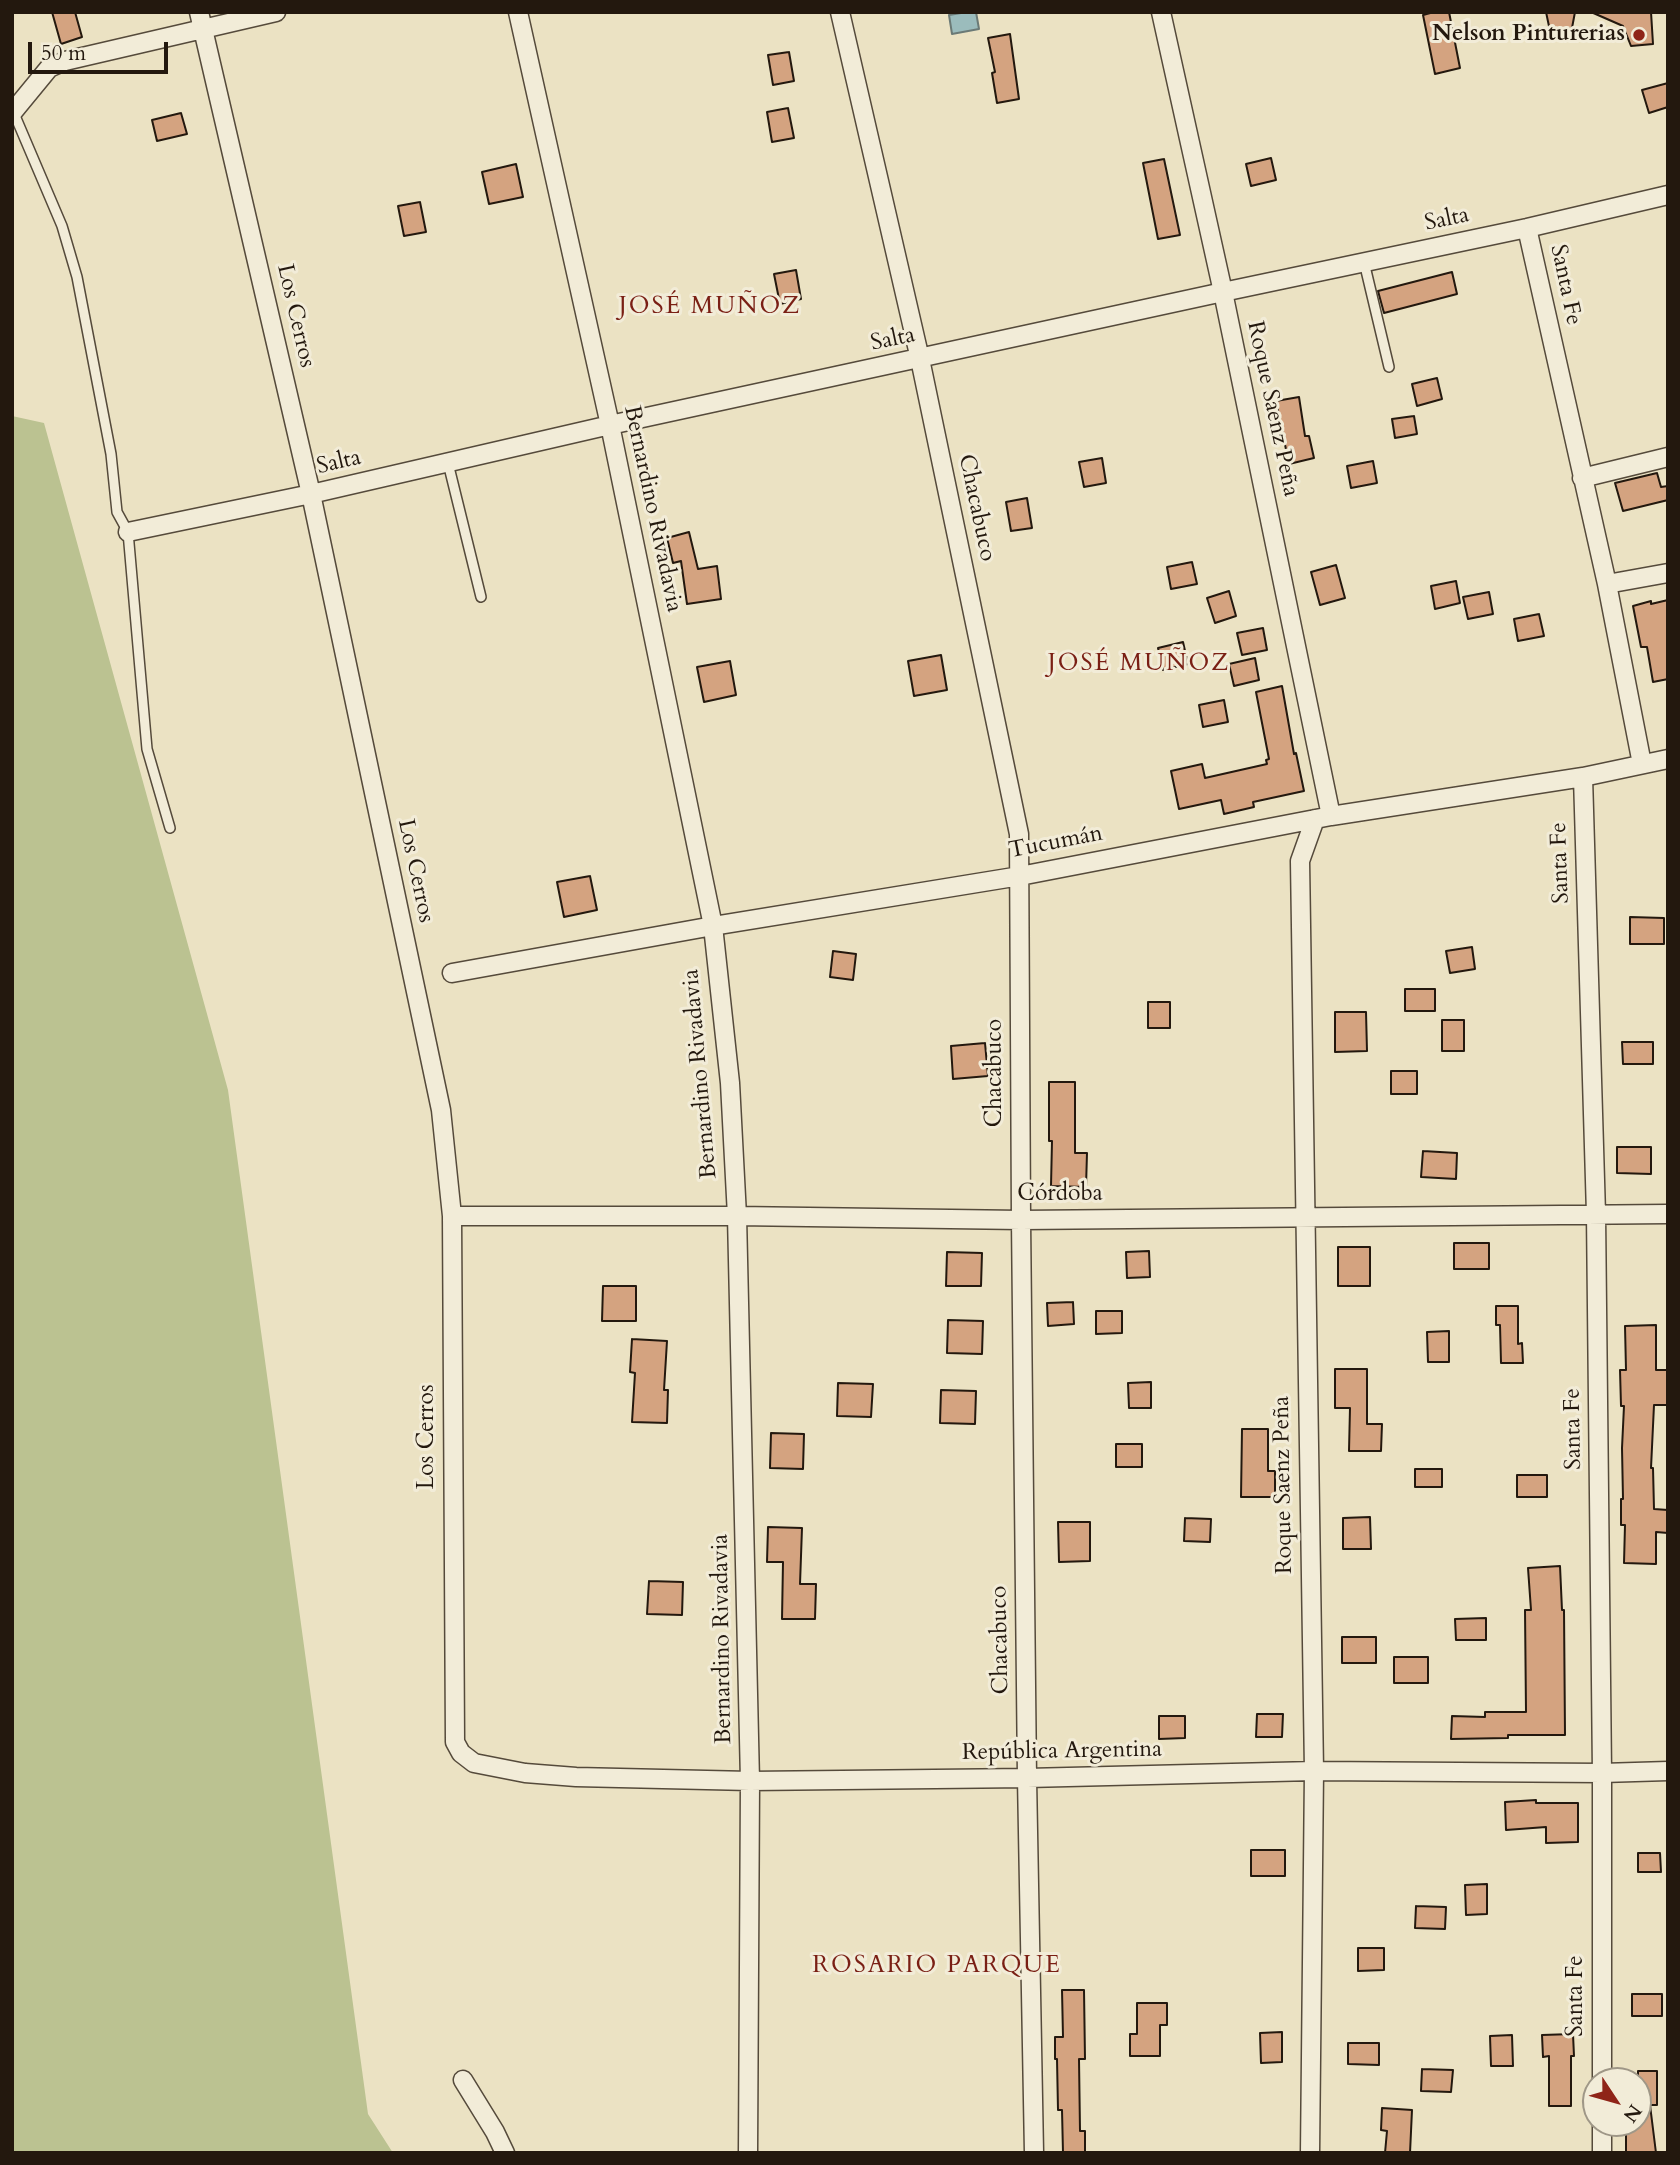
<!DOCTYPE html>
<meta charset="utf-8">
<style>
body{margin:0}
#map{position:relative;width:1680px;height:2165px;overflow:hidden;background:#ebe2c3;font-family:Cardo,serif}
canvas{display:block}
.frame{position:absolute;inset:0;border:14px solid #23180e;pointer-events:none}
.north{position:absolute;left:1582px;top:2067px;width:70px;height:70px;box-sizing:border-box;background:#f2ecd8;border:2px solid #9f9787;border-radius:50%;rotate:126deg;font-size:19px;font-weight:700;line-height:28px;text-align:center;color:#23180e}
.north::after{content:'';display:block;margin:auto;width:24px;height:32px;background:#8f2418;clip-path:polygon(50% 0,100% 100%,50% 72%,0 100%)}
.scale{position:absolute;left:28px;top:42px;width:140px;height:32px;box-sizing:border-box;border:4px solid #23180e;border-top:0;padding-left:9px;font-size:21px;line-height:24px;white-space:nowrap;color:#23180e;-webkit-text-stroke:5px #f2ecd8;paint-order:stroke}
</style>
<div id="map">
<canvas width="1680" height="2165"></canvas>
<div class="frame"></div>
<div class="north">N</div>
<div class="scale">50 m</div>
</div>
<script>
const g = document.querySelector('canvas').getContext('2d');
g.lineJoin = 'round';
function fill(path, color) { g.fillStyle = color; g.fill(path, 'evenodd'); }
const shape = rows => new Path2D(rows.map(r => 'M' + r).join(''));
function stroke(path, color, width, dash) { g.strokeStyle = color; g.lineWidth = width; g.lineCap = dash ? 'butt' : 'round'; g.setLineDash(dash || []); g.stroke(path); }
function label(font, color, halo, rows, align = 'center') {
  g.font = font + ' Cardo,serif'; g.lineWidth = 6; g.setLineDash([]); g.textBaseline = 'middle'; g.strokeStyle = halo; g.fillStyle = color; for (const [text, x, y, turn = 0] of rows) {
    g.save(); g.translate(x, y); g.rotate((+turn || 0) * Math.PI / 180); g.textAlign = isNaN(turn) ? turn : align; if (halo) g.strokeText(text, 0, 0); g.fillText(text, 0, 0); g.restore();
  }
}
fill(shape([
 [12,416,44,423,228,1090,368,2114,393,2153,12,2153]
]), '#bbc291');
const water = shape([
 [967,12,976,12,979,29,952,34,949,15,967,12]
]);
fill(water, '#9bbcbc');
stroke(water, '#6b7a76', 2);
const building = shape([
 [52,12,75,12,82,37,61,44,52,12],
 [1434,12,1449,12,1460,68,1435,74,1423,15,1434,12],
 [1546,12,1575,12,1572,28,1550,31,1546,12],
 [1591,12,1651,12,1653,44,1631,46,1623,26,1591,12],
 [1010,34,1019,99,997,103,992,73,995,72,988,38,1010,34],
 [789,52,794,81,773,85,768,55,789,52],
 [1668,83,1668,107,1649,113,1642,90,1668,83],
 [788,108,794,138,772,142,767,112,788,108],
 [181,113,187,134,157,141,152,120,181,113],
 [1271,158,1276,180,1251,186,1246,164,1271,158],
 [1164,159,1180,235,1158,239,1143,163,1164,159],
 [516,164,523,197,489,204,482,172,516,164],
 [420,202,426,232,404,236,398,206,420,202],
 [796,270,801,299,780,304,774,274,796,270],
 [1452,272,1457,294,1384,313,1378,291,1452,272],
 [1437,378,1442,399,1417,406,1412,384,1437,378],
 [1299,397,1305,436,1309,436,1314,458,1289,464,1276,401,1299,397],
 [1414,416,1417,434,1395,438,1392,419,1414,416],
 [1102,458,1106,483,1084,487,1079,462,1102,458],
 [1373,461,1377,483,1351,488,1347,466,1373,461],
 [1657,473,1661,487,1668,486,1668,500,1623,511,1615,483,1657,473],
 [1027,498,1032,528,1011,531,1006,502,1027,498],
 [689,532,698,569,717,566,721,599,687,604,681,561,673,563,667,538,689,532],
 [1192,562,1197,584,1171,589,1167,567,1192,562],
 [1336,565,1345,598,1320,605,1311,572,1336,565],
 [1456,581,1460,603,1435,609,1431,586,1456,581],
 [1229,591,1236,616,1215,623,1207,598,1229,591],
 [1489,592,1493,614,1468,619,1463,597,1489,592],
 [1668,600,1668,679,1653,682,1647,647,1641,647,1633,606,1651,601,1651,604,1668,600],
 [1539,614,1544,636,1518,641,1514,619,1539,614],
 [1263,628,1267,650,1242,655,1237,633,1263,628],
 [1183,642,1188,664,1163,670,1158,648,1183,642],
 [941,655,947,690,914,696,908,661,941,655],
 [1255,658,1259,680,1234,686,1229,664,1255,658],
 [730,661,736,695,704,702,697,667,730,661],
 [1282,686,1294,754,1296,753,1304,791,1253,802,1254,807,1224,814,1221,800,1179,809,1171,771,1202,764,1205,778,1267,764,1266,760,1269,759,1256,692,1282,686],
 [1224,700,1228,722,1203,727,1199,705,1224,700],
 [590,876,597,910,564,917,557,882,590,876],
 [1630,917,1664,918,1664,944,1630,944,1630,917],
 [1472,947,1475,969,1450,973,1446,951,1472,947],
 [833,951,856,954,853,980,830,977,833,951],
 [1405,989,1435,989,1435,1011,1405,1011,1405,989],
 [1148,1002,1170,1002,1170,1028,1148,1028,1148,1002],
 [1335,1012,1366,1012,1367,1051,1335,1052,1335,1012],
 [1442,1020,1464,1020,1464,1051,1442,1051,1442,1020],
 [1622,1042,1653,1042,1653,1064,1623,1064,1622,1042],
 [985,1043,988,1076,953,1079,951,1046,985,1043],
 [1391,1071,1417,1071,1417,1094,1391,1094,1391,1071],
 [1049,1082,1075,1082,1075,1153,1087,1153,1086,1187,1051,1186,1052,1141,1049,1141,1049,1082],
 [1617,1147,1651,1147,1651,1174,1617,1173,1617,1147],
 [1423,1151,1457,1153,1456,1179,1421,1177,1423,1151],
 [1454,1243,1489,1243,1489,1269,1454,1269,1454,1243],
 [1338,1247,1370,1247,1370,1286,1338,1286,1338,1247],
 [1149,1251,1150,1277,1127,1278,1126,1252,1149,1251],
 [947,1252,982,1253,981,1286,946,1286,947,1252],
 [603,1286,636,1286,636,1321,602,1321,603,1286],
 [1073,1302,1074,1324,1048,1326,1047,1303,1073,1302],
 [1496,1306,1518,1306,1518,1344,1522,1343,1523,1363,1501,1363,1500,1325,1496,1325,1496,1306],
 [1096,1311,1122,1311,1122,1333,1096,1334,1096,1311],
 [948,1320,983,1321,982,1354,947,1353,948,1320],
 [1656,1325,1656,1370,1668,1370,1668,1405,1654,1405,1651,1468,1653,1468,1654,1509,1668,1510,1668,1533,1656,1532,1656,1564,1624,1563,1625,1525,1621,1525,1621,1499,1623,1499,1622,1448,1624,1406,1621,1406,1620,1370,1626,1370,1625,1326,1656,1325],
 [1449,1331,1449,1362,1428,1362,1427,1332,1449,1331],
 [632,1339,667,1341,664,1390,668,1390,667,1423,632,1422,635,1373,630,1372,632,1339],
 [1335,1369,1367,1369,1367,1424,1382,1424,1381,1451,1349,1451,1350,1408,1335,1408,1335,1369],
 [1151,1382,1151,1408,1129,1408,1128,1383,1151,1382],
 [838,1383,873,1384,871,1417,837,1416,838,1383],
 [941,1390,976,1391,975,1424,940,1423,941,1390],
 [1242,1429,1268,1429,1268,1471,1275,1471,1275,1497,1241,1497,1242,1429],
 [771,1433,804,1434,803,1469,770,1468,771,1433],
 [1116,1444,1142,1444,1142,1467,1116,1467,1116,1444],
 [1415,1469,1442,1469,1442,1487,1415,1487,1415,1469],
 [1517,1475,1547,1475,1547,1497,1517,1497,1517,1475],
 [1370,1517,1371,1549,1343,1549,1343,1518,1370,1517],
 [1185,1518,1211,1519,1210,1542,1184,1541,1185,1518],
 [1058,1522,1090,1522,1090,1561,1059,1562,1058,1522],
 [768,1527,802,1528,800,1584,816,1584,815,1619,782,1619,783,1562,767,1562,768,1527],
 [1560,1566,1562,1610,1564,1610,1565,1735,1508,1735,1508,1738,1451,1739,1452,1716,1485,1717,1485,1712,1526,1712,1525,1610,1531,1610,1528,1568,1560,1566],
 [649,1581,683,1582,682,1615,647,1614,649,1581],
 [1486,1618,1486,1640,1456,1640,1455,1619,1486,1618],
 [1342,1637,1376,1637,1376,1663,1342,1663,1342,1637],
 [1394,1657,1428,1657,1428,1683,1394,1683,1394,1657],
 [1257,1714,1283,1714,1282,1737,1256,1737,1257,1714],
 [1159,1716,1185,1716,1185,1738,1159,1739,1159,1716],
 [1536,1800,1536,1803,1578,1803,1578,1842,1546,1843,1546,1827,1506,1830,1505,1802,1536,1800],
 [1251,1850,1285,1850,1285,1876,1251,1876,1251,1850],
 [1638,1853,1660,1853,1661,1872,1638,1872,1638,1853],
 [1487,1884,1487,1914,1466,1915,1465,1885,1487,1884],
 [1416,1906,1446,1907,1445,1929,1415,1928,1416,1906],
 [1358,1948,1384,1948,1384,1970,1358,1971,1358,1948],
 [1062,1990,1084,1990,1085,2059,1079,2059,1080,2131,1085,2131,1085,2153,1063,2153,1062,2110,1058,2110,1057,2059,1055,2059,1055,2037,1063,2037,1062,1990],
 [1632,1994,1662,1994,1662,2016,1632,2016,1632,1994],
 [1137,2003,1167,2003,1167,2025,1160,2025,1160,2056,1130,2056,1130,2034,1137,2034,1137,2003],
 [1282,2032,1282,2062,1261,2063,1260,2033,1282,2032],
 [1573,2034,1574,2056,1571,2056,1571,2106,1549,2106,1549,2056,1543,2057,1542,2035,1573,2034],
 [1512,2035,1513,2066,1491,2066,1490,2036,1512,2035],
 [1348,2043,1379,2043,1379,2065,1348,2064,1348,2043],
 [1422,2069,1453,2070,1451,2092,1421,2091,1422,2069],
 [1638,2071,1657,2071,1657,2105,1650,2105,1656,2153,1626,2153,1626,2126,1638,2126,1638,2071],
 [1382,2108,1412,2110,1410,2153,1385,2153,1387,2131,1381,2130,1382,2108]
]);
fill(building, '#d4a380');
stroke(building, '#23180e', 2);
const service = shape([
 [13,111,62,226,77,277,111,454,117,512,128,532,147,749,170,828],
 [1364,262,1389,367],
 [448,463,481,597]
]);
const minor = shape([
 [199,12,311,494,441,1110,452,1216,455,1742,461,1753,474,1763,525,1773,576,1777,750,1781,1027,1778,1314,1771,1602,1773,1668,1771],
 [518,12,610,425,713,926,730,1083,737,1216,750,1781,748,2153],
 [840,12,920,359,1019,834,1021,1220,1027,1778,1034,2153],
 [1161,12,1223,292,1331,816],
 [12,113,49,68,65,61,276,12],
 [1527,228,1607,584,1642,764],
 [1582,478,1668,457],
 [128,532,311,494,610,425,1223,292,1527,228,1668,195],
 [1607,584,1668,573],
 [1583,777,1596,1214,1602,1773,1602,2081],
 [452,973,713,926,1020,876,1331,816,1583,777,1668,759],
 [452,1216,737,1216,1021,1220,1668,1214],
 [463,2080,495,2132,505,2153],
 [1310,2153,1314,1771,1300,861,1315,819],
 [1602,2153,1602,2123]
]);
stroke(service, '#554a3b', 12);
stroke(minor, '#554a3b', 21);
stroke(service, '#f2ecd8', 9);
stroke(minor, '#f2ecd8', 18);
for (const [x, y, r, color] of [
 [1639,35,7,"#8f2418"]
]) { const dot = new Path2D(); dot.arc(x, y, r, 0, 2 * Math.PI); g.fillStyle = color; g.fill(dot); stroke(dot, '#f2ecd8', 2.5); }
label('bold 23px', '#23180e', '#f2ecd8', [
 ["Nelson Pinturerias",1625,35]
], 'right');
label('23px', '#23180e', '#f2ecd8', [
 ["Salta",1447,220,-12],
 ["Santa Fe",1565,285,78],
 ["Los Cerros",295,316,77],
 ["Salta",893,340,-12],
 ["Roque Saenz Peña",1272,409,78],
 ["Salta",339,463,-13],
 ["Chacabuco",976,508,78],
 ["Bernardino Rivadavia",652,509,78],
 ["Tucumán",1056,843,-11],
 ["Santa Fe",1561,863,-92],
 ["Los Cerros",415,871,78],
 ["Chacabuco",996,1073,-90],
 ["Bernardino Rivadavia",701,1074,-95],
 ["Córdoba",1060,1195],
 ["Santa Fe",1574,1429,-91],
 ["Los Cerros",428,1437,-90],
 ["Roque Saenz Peña",1284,1485,-91],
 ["Bernardino Rivadavia",723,1639,-91],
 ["Chacabuco",1001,1640,-91],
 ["República Argentina",1062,1752,-1],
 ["Santa Fe",1577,1996,-90]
]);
g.letterSpacing = '2px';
label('24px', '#7a1f14', '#f2ecd8', [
 ["JOSÉ MUÑOZ",710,307],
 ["JOSÉ MUÑOZ",1139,664],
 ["ROSARIO PARQUE",937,1966]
]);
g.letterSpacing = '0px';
</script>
